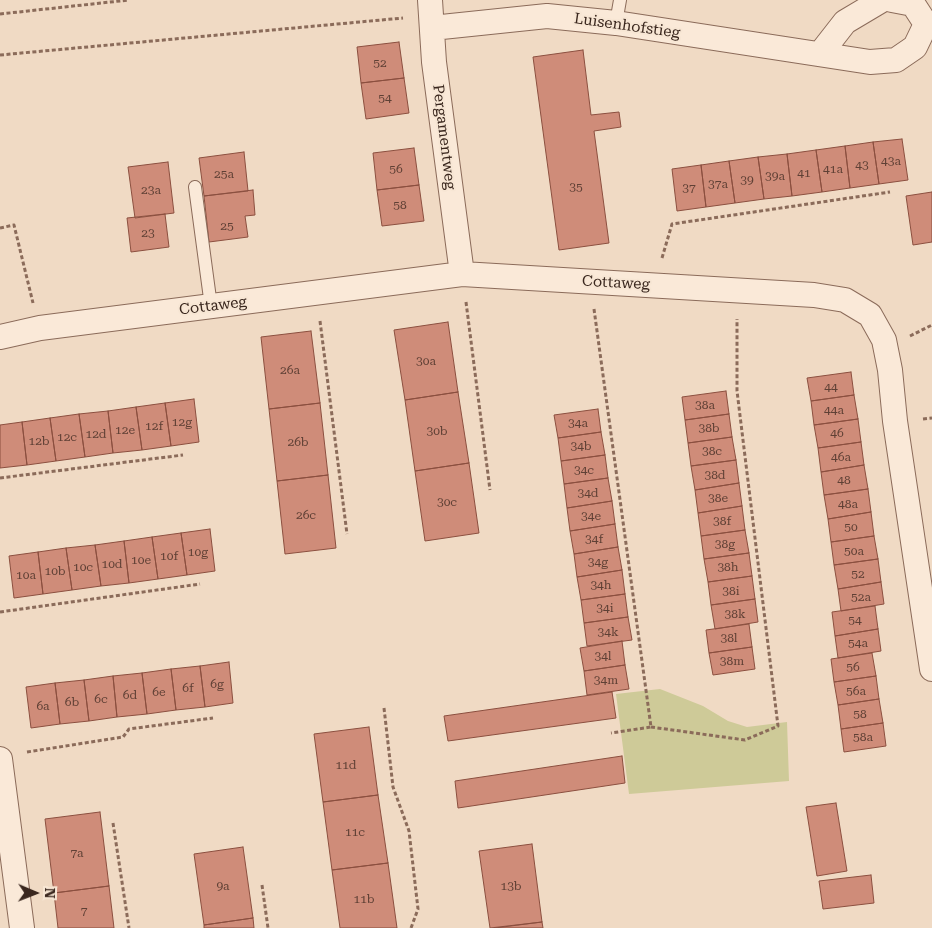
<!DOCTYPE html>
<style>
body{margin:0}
#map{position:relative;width:932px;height:928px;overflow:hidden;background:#f0dac4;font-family:"Roboto Serif",serif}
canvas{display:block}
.north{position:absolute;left:10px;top:868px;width:50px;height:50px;-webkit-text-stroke:4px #f7e6d4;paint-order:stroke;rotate:91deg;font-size:14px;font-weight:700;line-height:20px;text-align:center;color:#3a271e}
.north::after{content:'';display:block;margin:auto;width:18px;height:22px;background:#3a271e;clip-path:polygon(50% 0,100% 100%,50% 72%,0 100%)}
</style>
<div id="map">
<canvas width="932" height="928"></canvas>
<div class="north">N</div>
</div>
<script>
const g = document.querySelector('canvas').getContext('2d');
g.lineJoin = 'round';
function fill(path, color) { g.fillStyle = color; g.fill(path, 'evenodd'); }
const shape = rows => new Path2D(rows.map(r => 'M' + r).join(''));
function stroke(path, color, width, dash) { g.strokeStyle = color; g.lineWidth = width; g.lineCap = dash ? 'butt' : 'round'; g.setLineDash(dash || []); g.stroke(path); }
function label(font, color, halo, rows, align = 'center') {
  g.font = font + ' "Roboto Serif",serif'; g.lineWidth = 4; g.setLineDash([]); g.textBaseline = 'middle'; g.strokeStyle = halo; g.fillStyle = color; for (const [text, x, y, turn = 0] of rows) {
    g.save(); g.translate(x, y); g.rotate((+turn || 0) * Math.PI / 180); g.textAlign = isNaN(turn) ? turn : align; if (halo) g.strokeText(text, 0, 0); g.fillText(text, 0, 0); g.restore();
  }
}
fill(shape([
 [660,689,703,706,728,721,747,727,787,722,789,781,629,794,616,694]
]), '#ceca98');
const building = shape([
 [399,42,404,78,361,83,357,47,399,42],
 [583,50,591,115,619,112,621,127,594,131,609,243,559,250,533,57,583,50],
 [404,78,409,113,366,119,361,83,404,78],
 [902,139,908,180,879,184,873,142,902,139],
 [873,142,879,184,850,188,845,146,873,142],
 [845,146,850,188,822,192,816,150,845,146],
 [414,148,419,185,377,190,373,153,414,148],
 [816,150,822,192,792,196,787,154,816,150],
 [244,152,248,191,204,196,199,158,244,152],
 [787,154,792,196,764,199,758,157,787,154],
 [758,157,764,199,735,203,729,161,758,157],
 [729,161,735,203,706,207,701,165,729,161],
 [168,162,174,213,135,218,128,167,168,162],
 [701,165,706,207,677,211,672,169,701,165],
 [419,185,424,221,382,226,377,190,419,185],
 [253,190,255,215,245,216,248,237,209,242,204,196,253,190],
 [932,192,932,242,913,245,906,196,932,192],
 [165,214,169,247,131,252,127,218,165,214],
 [448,322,458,392,405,400,394,330,448,322],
 [311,331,320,403,269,409,261,337,311,331],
 [851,372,854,395,811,401,807,378,851,372],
 [726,391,729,414,685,420,682,397,726,391],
 [458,392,469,463,415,471,405,400,458,392],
 [854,395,858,419,814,425,811,401,854,395],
 [194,399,199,442,171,446,165,403,194,399],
 [165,403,171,446,142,450,136,407,165,403],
 [320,403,328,475,277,481,269,409,320,403],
 [136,407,142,450,113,453,108,411,136,407],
 [598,409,601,432,558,438,554,415,598,409],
 [108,411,113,453,85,457,79,414,108,411],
 [79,414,85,457,56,461,50,418,79,414],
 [729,414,732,437,688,443,685,420,729,414],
 [50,418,56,461,27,465,22,422,50,418],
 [858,419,861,442,818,448,814,425,858,419],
 [22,422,27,465,0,468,0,425,22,422],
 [601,432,605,455,561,461,558,438,601,432],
 [732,437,736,460,691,466,688,443,732,437],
 [861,442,864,465,821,472,818,448,861,442],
 [605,455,608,478,564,484,561,461,605,455],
 [736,460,739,483,695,490,691,466,736,460],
 [469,463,479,533,425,541,415,471,469,463],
 [864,465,868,489,824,495,821,472,864,465],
 [328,475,336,548,285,554,277,481,328,475],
 [608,478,612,501,567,508,564,484,608,478],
 [739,483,742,506,698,513,695,490,739,483],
 [868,489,871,512,828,519,824,495,868,489],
 [612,501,615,524,570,531,567,508,612,501],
 [742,506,745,530,701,536,698,513,742,506],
 [871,512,874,536,831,542,828,519,871,512],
 [615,524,618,547,574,554,570,531,615,524],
 [210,529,215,571,187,575,181,533,210,529],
 [745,530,749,553,704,559,701,536,745,530],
 [181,533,187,575,158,579,152,537,181,533],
 [874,536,878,559,834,565,831,542,874,536],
 [152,537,158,579,129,583,124,541,152,537],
 [124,541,129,583,101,586,95,545,124,541],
 [95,545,101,586,72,590,66,548,95,545],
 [618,547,622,570,577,577,574,554,618,547],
 [66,548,72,590,43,594,38,552,66,548],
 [38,552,43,594,14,598,9,556,38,552],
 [749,553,752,576,708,582,704,559,749,553],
 [878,559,881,582,838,589,834,565,878,559],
 [622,570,625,594,581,600,577,577,622,570],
 [752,576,755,599,711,605,708,582,752,576],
 [881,582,884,604,841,611,838,589,881,582],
 [625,594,628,617,584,623,581,600,625,594],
 [755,599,758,622,715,629,711,605,755,599],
 [875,606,878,629,835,636,832,612,875,606],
 [628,617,632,640,587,646,584,623,628,617],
 [749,624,752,647,709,653,706,630,749,624],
 [878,629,881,651,838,658,835,636,878,629],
 [622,641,625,665,584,671,580,648,622,641],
 [752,647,755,669,713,675,709,653,752,647],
 [872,653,876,676,834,682,831,659,872,653],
 [229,662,233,703,205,707,200,666,229,662],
 [625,665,629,689,587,695,584,671,625,665],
 [200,666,205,707,176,710,171,669,200,666],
 [171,669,176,710,147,714,142,673,171,669],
 [142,673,147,714,117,717,113,676,142,673],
 [113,676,117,717,89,721,84,680,113,676],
 [876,676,879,699,838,705,834,682,876,676],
 [84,680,89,721,60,724,55,683,84,680],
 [55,683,60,724,31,728,26,687,55,683],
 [612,692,616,718,448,741,444,716,612,692],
 [879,699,883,723,841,729,838,705,879,699],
 [883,723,886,746,844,752,841,729,883,723],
 [369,727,378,795,323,802,314,734,369,727],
 [622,756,625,783,458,808,455,781,622,756],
 [378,795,388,863,332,870,323,802,378,795],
 [836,803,847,871,817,876,806,807,836,803],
 [100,812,109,886,54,893,45,819,100,812],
 [532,844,542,922,490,928,479,851,532,844],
 [243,847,253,918,204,925,194,854,243,847],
 [388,863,397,928,340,928,332,870,388,863],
 [871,875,874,903,823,909,819,881,871,875],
 [109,886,114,928,58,928,54,893,109,886],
 [253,918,254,928,204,928,204,925,253,918],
 [542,922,543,928,495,928,542,922]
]);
fill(building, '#cf8c79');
stroke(building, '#8b4f3f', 1);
const service = shape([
 [616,23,620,0],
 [195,187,211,306]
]);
const minor = shape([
 [430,0,434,62,462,274],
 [432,28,547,16,616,23,870,62,896,60,915,47,926,24,913,4,892,0],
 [820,54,845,22,882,0],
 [0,337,40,328,462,274,814,295,845,300,870,315,884,340,890,370,895,421,932,669],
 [0,759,22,928]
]);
stroke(service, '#8b6b5a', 14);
stroke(minor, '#8b6b5a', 26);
stroke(shape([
 [0,14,129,0],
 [0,55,403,18],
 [0,228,14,225,33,303],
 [662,258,672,224,890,192],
 [466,302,490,490],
 [594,309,651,727,611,733],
 [320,321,347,534],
 [910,336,932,325],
 [923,419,932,418],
 [0,478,183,455],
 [0,612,200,584],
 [384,708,393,787,409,831,418,909,411,928],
 [651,727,745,740,778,726,737,391,737,319],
 [27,752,123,737,129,729,213,718],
 [113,823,129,928],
 [262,885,268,928]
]), '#8b6b5a', 3, [4, 2.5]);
stroke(service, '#fae9d8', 12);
stroke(minor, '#fae9d8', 24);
label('12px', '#5f4035', null, [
 ["52",380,63],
 ["54",385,98],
 ["43a",891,161],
 ["43",862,165],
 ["56",396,169],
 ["41a",833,169],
 ["41",804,173],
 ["25a",224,174],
 ["39a",775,176],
 ["39",747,180],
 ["37a",718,184],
 ["35",576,187],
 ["37",689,188],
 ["23a",151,190],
 ["58",400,205],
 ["25",227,226],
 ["23",148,233],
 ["30a",426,361],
 ["26a",290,370],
 ["44",831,387],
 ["38a",705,405],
 ["44a",834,410],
 ["12g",182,422],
 ["34a",578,423],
 ["12f",154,426],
 ["38b",709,428],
 ["12e",125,430],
 ["30b",437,431],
 ["46",837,433],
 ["12d",96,434],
 ["12c",67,437],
 ["12b",39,441],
 ["26b",298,442],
 ["34b",581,446],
 ["38c",712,451],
 ["46a",841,457],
 ["34c",584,470],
 ["38d",715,475],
 ["48",844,480],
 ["34d",588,493],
 ["38e",718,498],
 ["30c",447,502],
 ["48a",848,504],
 ["26c",306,515],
 ["34e",591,516],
 ["38f",722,521],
 ["50",851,527],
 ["34f",594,539],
 ["38g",725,544],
 ["50a",854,551],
 ["10g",198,552],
 ["10f",169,556],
 ["10e",141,560],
 ["34g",598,562],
 ["10d",112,564],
 ["10c",83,567],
 ["38h",728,567],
 ["10b",55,571],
 ["52",858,574],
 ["10a",26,575],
 ["34h",601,585],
 ["38i",731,591],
 ["52a",861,597],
 ["34i",605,608],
 ["38k",735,614],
 ["54",855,620],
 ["34k",608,632],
 ["38l",729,638],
 ["54a",858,643],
 ["34l",603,656],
 ["38m",732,661],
 ["56",853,667],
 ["34m",606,680],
 ["6g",217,684],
 ["6f",188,688],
 ["56a",856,691],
 ["6e",159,692],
 ["6d",130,695],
 ["6c",101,699],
 ["6b",72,702],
 ["6a",43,706],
 ["58",860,714],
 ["58a",863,737],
 ["11d",346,765],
 ["11c",355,832],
 ["7a",77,853],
 ["9a",223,886],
 ["13b",511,886],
 ["11b",364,899],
 ["7",84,911]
]);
label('15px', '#3a271e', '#f7e6d4', [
 ["Luisenhofstieg",627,26,8],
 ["Pergamentweg",444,137,83],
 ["Cottaweg",616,283,3],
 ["Cottaweg",213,306,-7]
]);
</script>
